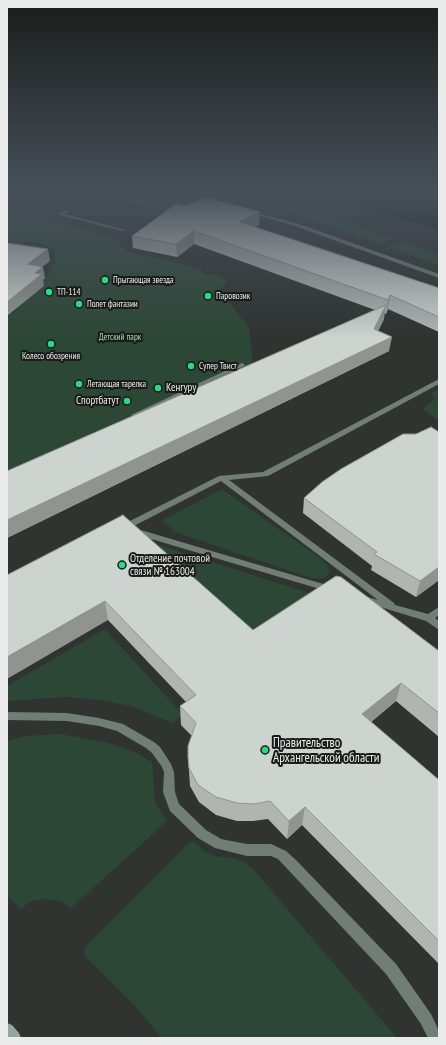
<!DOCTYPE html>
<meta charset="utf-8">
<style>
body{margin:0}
#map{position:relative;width:446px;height:1045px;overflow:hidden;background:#2f3431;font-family:"PT Sans Narrow",sans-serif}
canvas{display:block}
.frame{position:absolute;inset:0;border:8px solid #e9ecea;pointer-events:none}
</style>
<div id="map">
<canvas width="446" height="1045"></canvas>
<div class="frame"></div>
</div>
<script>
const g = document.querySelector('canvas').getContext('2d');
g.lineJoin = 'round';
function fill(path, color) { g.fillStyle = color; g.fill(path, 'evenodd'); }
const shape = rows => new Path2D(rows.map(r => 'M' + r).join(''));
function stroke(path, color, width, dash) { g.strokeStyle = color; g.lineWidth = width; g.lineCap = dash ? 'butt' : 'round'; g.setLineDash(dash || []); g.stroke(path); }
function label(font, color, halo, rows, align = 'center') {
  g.font = font + ' "PT Sans Narrow",sans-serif'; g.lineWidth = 4; g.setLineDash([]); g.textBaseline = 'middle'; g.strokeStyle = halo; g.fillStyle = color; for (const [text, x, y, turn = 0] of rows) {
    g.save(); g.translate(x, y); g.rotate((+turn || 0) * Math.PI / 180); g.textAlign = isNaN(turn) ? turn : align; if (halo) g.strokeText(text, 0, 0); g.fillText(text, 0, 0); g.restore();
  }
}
fill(shape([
 [193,191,227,191,236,193,228,197,224,197],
 [120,193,188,207,177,213,109,199],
 [7,204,25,207,46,214,49,216,48,219,115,238,126,251,200,269,204,274,215,275,225,279,227,280,225,285,218,290,249,327,253,366,7,487,7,318,20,307,39,284,47,276,55,260,54,254,56,251,43,244,24,241,23,244,19,246,7,244],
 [295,207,325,215,392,238,379,244,286,211],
 [279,232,351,257,337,264,264,238],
 [401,242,439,255,439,265,388,247],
 [439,390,439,421,423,409,435,399,430,393],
 [222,489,324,561,330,571,328,575,323,579,311,578,175,532,163,520],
 [127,535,322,597,274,694],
 [105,629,183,715,172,723,131,706,100,700,66,697,7,701,7,686],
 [60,734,108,743,137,753,152,762,155,802,167,821,71,908,61,901,43,899,29,902,21,909,7,896,7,741,25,736],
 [190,842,196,843,204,851,215,856,233,858,244,862,254,870,397,1038,162,1038,135,1006,85,956,84,948]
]), '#2d4737');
fill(shape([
 [284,191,439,191,439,230,346,203]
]), '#052111');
fill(shape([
 [110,191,116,191,96,200,93,199,110,191],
 [65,210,69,211,65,214,125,230,123,231,59,215,59,213,65,210],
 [242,363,245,365,244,366,136,416,134,417,131,415,242,363],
 [439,379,439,384,268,476,229,480,394,603,395,605,428,614,439,607,439,615,435,618,439,621,439,630,426,621,361,601,360,599,361,597,364,596,378,600,221,481,126,530,120,530,119,528,120,526,219,476,263,472,439,379],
 [134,528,330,586,333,587,334,589,333,591,330,592,131,533,130,531,134,528],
 [7,712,67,713,99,718,123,724,154,742,160,747,171,764,174,772,175,792,179,804,206,830,221,839,247,844,271,844,286,851,296,860,396,964,431,1014,439,1031,439,1038,428,1038,421,1024,386,974,278,859,271,856,247,856,215,848,198,838,170,811,163,792,164,772,162,767,152,753,146,748,117,731,99,726,67,721,7,720,7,712]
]), '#707e75');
fill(shape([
 [151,191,160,191,210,202,208,203,151,191],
 [249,211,296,223,439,274,439,278,292,225,249,213,249,211]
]), '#707e75');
fill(shape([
 [7,1023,12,1025,19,1033,21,1038,7,1038,7,1023]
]), '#93a89a');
fill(shape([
 [259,225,255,227,439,288,439,332,388,309,386,314,384,313,384,319,378,331,389,351,7,538,7,471,375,310,194,244,177,257,133,248,132,236],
 [304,498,439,580,416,597,371,570,372,566,303,513],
 [7,575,253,630,439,651,439,737,396,701,371,722,439,780,439,964,302,825,287,839,268,819,253,821,237,821,216,815,199,802,190,786,188,757,192,736,181,725,180,706,186,702,108,620]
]), '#b0b5b2');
fill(shape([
 [260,212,259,225,239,235,240,222],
 [194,231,194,244,177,257,176,244],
 [48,249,50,261,30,276,28,264],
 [43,267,45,278,43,280,44,286,7,316,7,302,35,273],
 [390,295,388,309,386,314,388,300],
 [386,305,384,319,372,343,374,329],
 [392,337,389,351,7,538,7,520],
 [439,567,439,580,416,597,420,581],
 [105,601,108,620,7,679,7,657],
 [401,683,396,701,358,733,362,714],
 [305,807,302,825,287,839,289,821]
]), '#909491');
const building = shape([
 [206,197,260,212,240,222,439,288,439,317,390,295,388,300,194,231,176,244,132,236,176,204,185,206,206,197],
 [7,243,48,249,28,264,43,267,35,273,42,274,7,302,7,243],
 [386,305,374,329,392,337,7,520,7,471,386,305],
 [431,427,439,432,439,567,420,581,374,554,377,552,304,498,322,482,341,469,403,434,416,434,431,427],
 [123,515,253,630,336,576,341,577,439,651,439,713,401,683,362,714,439,780,439,941,305,807,289,821,270,801,254,804,237,803,216,797,198,785,189,768,188,757,188,746,196,723,180,706,196,695,105,601,7,657,7,575,123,515]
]);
fill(building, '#cdd3cf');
stroke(building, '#909491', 1);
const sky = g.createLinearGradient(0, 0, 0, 338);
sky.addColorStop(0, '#1a1d1b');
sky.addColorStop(0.57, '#47505a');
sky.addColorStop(1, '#47505a00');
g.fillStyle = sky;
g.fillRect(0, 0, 446, 338);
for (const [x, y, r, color] of [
 [105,280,4,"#2bd884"],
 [49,292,4,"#2bd884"],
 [208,296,4,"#2bd884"],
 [79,304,4,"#2bd884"],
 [51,344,4,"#2bd884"],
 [191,366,4,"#2bd884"],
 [79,384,4,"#2bd884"],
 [158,388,4,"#2bd884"],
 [127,401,4,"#2bd884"],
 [122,565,4,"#2bd884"],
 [265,750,4,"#2bd884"]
]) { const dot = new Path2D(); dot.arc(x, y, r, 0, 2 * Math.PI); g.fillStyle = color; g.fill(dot); stroke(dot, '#191b19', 1.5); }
label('9px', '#e9ecea', '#191b19', [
 ["Прыгающая звезда",113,280],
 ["ТП-114",57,292],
 ["Паровозик",216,296],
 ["Полет фантазии",87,304],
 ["Колесо обозрения",51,356,"center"],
 ["Супер Твист",199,366],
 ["Летающая тарелка",87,384]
], 'left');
label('9px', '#a0d8b3', '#191b19', [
 ["Детский парк",120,337]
]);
label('11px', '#e9ecea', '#191b19', [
 ["Кенгуру",166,388],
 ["Спортбатут",119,401,"right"],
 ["Отделение почтовой",130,559],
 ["связи № 163004",130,572]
], 'left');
label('13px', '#e9ecea', '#191b19', [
 ["Правительство",273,743],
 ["Архангельской области",273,758]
], 'left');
</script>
